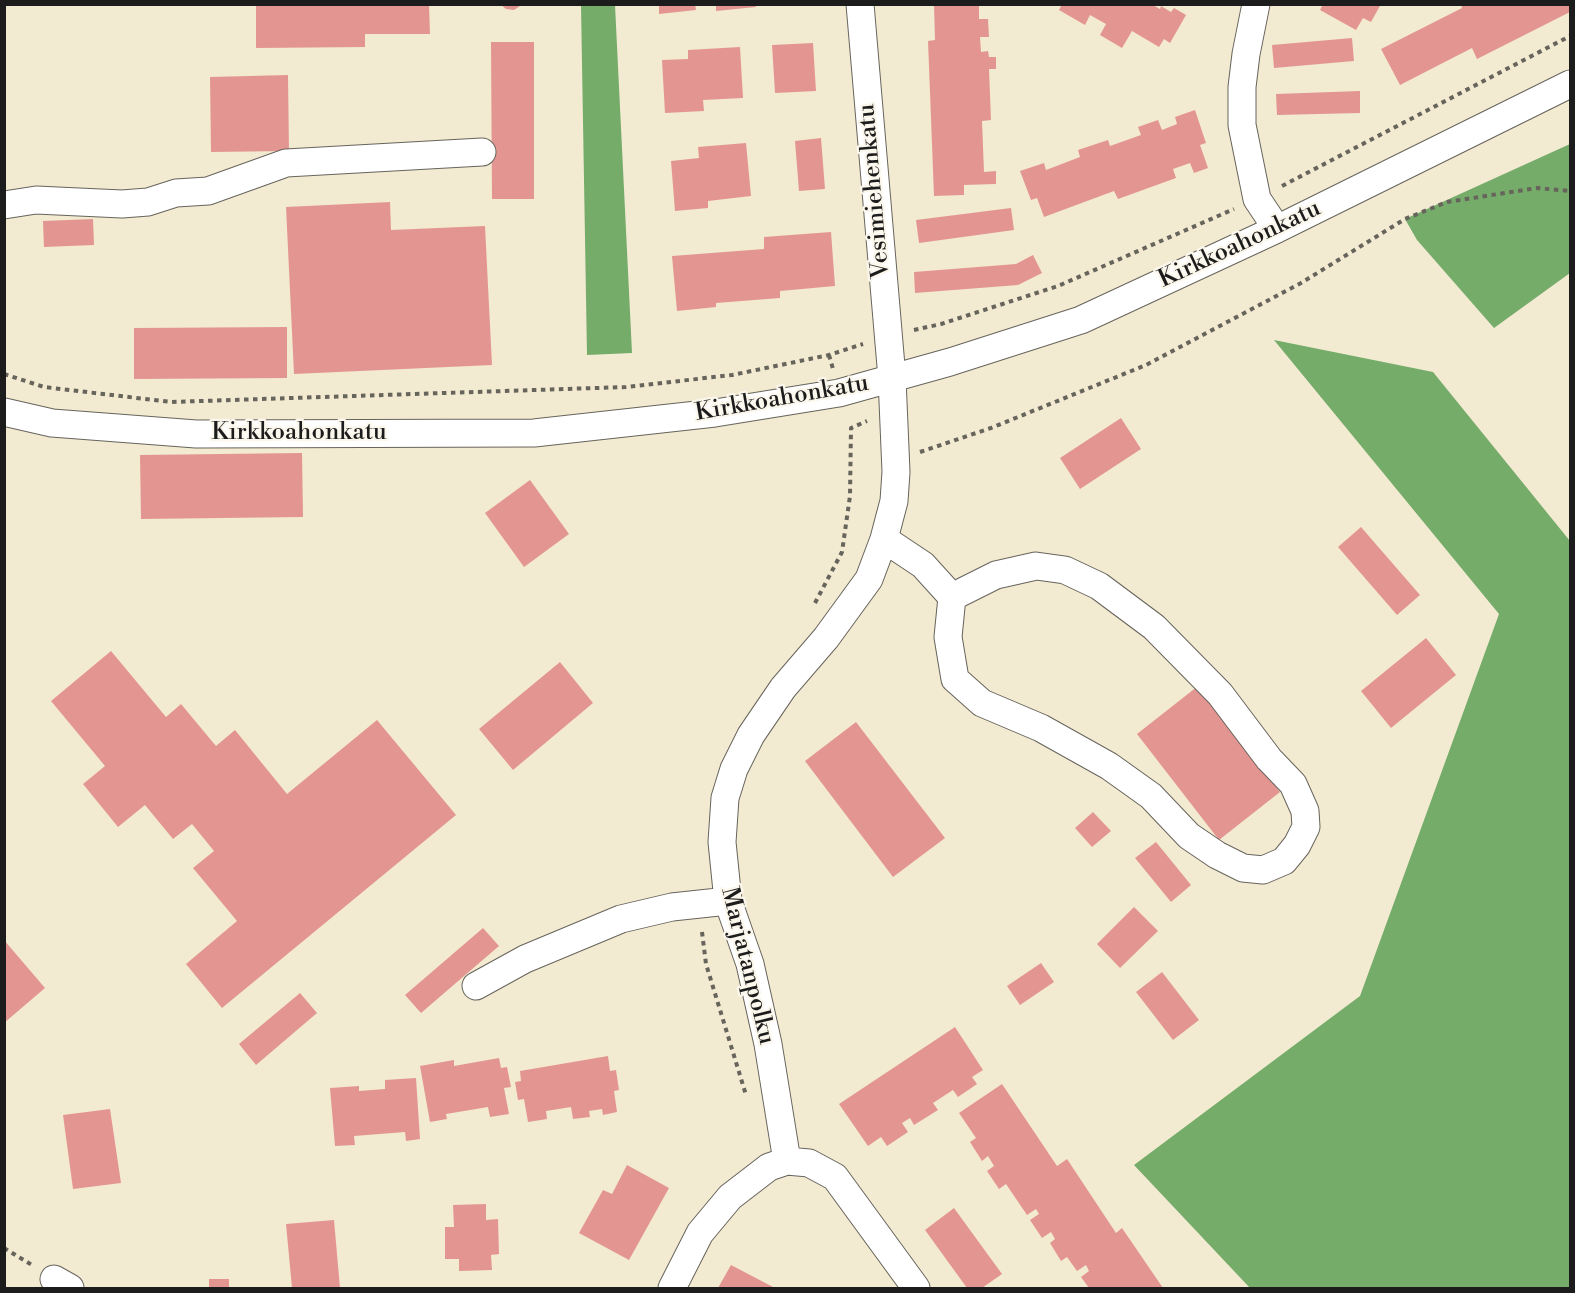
<!DOCTYPE html>
<style>
body{margin:0}
#map{position:relative;width:1575px;height:1293px;overflow:hidden;background:#f3ead2;font-family:"Libre Bodoni",serif}
canvas{display:block}
.frame{position:absolute;inset:0;border:6px solid #1c1c1c;pointer-events:none}
</style>
<div id="map">
<canvas width="1575" height="1293"></canvas>
<div class="frame"></div>
</div>
<script>
const g = document.querySelector('canvas').getContext('2d');
g.lineJoin = 'round';
function fill(path, color) { g.fillStyle = color; g.fill(path, 'evenodd'); }
const shape = rows => new Path2D(rows.map(r => 'M' + r).join(''));
function stroke(path, color, width, dash) { g.strokeStyle = color; g.lineWidth = width; g.lineCap = dash ? 'butt' : 'round'; g.setLineDash(dash || []); g.stroke(path); }
function label(font, color, halo, rows, align = 'center') {
  g.font = font + ' "Libre Bodoni",serif'; g.lineWidth = 4.5; g.setLineDash([]); g.textBaseline = 'middle'; g.strokeStyle = halo; g.fillStyle = color; for (const [text, x, y, turn = 0] of rows) {
    g.save(); g.translate(x, y); g.rotate((+turn || 0) * Math.PI / 180); g.textAlign = isNaN(turn) ? turn : align; if (halo) g.strokeText(text, 0, 0); g.fillText(text, 0, 0); g.restore();
  }
}
fill(shape([
 [581,5,615,5,632,353,587,355],
 [1570,144,1570,273,1494,328,1417,240,1405,219],
 [1274,340,1433,372,1570,541,1570,1288,1250,1288,1134,1165,1360,996,1499,614]
]), '#75ac6a');
fill(shape([
 [256,4,429,4,430,34,365,34,365,47,256,48],
 [500,4,523,4,514,10,506,9],
 [659,4,695,4,696,10,659,14],
 [716,4,756,4,756,7,716,11],
 [934,4,979,4,979,19,988,19,989,37,980,37,981,52,988,51,989,57,996,57,996,69,989,69,991,120,982,121,984,172,996,171,996,184,964,185,964,195,934,196,928,41,935,40],
 [1062,4,1151,4,1160,9,1161,6,1171,12,1174,8,1186,15,1170,43,1164,39,1159,47,1132,31,1122,48,1100,35,1106,24,1090,15,1085,25,1059,10],
 [1323,4,1381,4,1371,22,1363,18,1356,30,1320,10],
 [1461,4,1570,4,1570,12,1477,59,1472,48,1400,85,1381,49,1462,8],
 [1352,38,1354,61,1274,68,1272,45],
 [491,42,534,42,534,199,492,199],
 [813,43,816,91,775,93,772,45],
 [740,47,743,98,703,100,704,111,665,113,662,60,688,59,688,50],
 [288,75,289,151,211,152,210,77],
 [1360,91,1360,113,1277,115,1276,94],
 [1195,110,1206,143,1200,145,1208,168,1194,173,1190,163,1173,169,1176,178,1118,199,1114,191,1044,217,1037,198,1031,200,1020,171,1044,163,1046,170,1080,157,1078,150,1108,140,1110,146,1141,135,1138,127,1158,120,1162,130,1177,124,1175,117],
 [821,138,825,189,799,191,795,141],
 [746,143,751,196,708,201,708,208,675,211,671,161,699,158,698,147],
 [390,202,391,230,485,226,492,365,294,374,286,207],
 [1011,208,1014,230,919,243,916,220],
 [93,219,94,245,44,247,43,221],
 [831,232,835,286,780,291,780,298,716,303,716,307,677,311,672,256,764,249,764,237],
 [1033,255,1042,273,1018,285,915,293,914,272,1016,264],
 [287,327,287,378,134,379,134,328],
 [1121,418,1141,449,1080,489,1060,458],
 [302,453,303,517,141,519,140,455],
 [530,480,569,534,524,567,485,513],
 [1361,527,1420,595,1397,615,1338,547],
 [1426,638,1456,675,1391,728,1361,691],
 [111,651,166,717,181,704,216,746,235,730,287,794,377,720,456,815,222,1008,186,964,237,921,193,868,214,851,192,824,173,839,145,805,118,827,83,784,105,766,51,701],
 [560,662,593,703,513,770,479,729],
 [1198,686,1280,792,1219,840,1137,734],
 [856,722,945,838,893,877,805,761],
 [1093,812,1111,831,1092,847,1075,828],
 [1156,842,1191,885,1171,902,1135,858],
 [1134,907,1158,931,1120,968,1097,944],
 [483,928,499,946,421,1013,405,995],
 [4,940,45,988,4,1023],
 [1041,963,1054,982,1020,1005,1007,986],
 [1162,972,1199,1020,1173,1040,1136,992],
 [300,993,317,1013,256,1065,239,1044],
 [955,1027,983,1070,972,1077,977,1084,958,1097,953,1090,933,1103,938,1110,914,1125,910,1118,902,1123,908,1132,887,1146,881,1137,868,1146,839,1104],
 [608,1056,610,1071,616,1070,619,1090,614,1091,617,1112,603,1115,602,1109,589,1111,590,1117,573,1119,571,1107,546,1111,547,1119,528,1122,524,1099,518,1100,515,1082,521,1081,520,1071],
 [499,1058,501,1068,507,1067,511,1087,504,1088,509,1114,490,1117,488,1107,446,1114,447,1119,430,1122,420,1066,454,1060,454,1066],
 [416,1078,420,1139,406,1141,405,1132,354,1136,355,1145,335,1146,330,1088,359,1086,359,1091,385,1089,385,1080],
 [1002,1084,1057,1166,1067,1159,1116,1233,1122,1228,1163,1288,1089,1288,1081,1277,1089,1271,1086,1265,1077,1271,1067,1257,1061,1261,1050,1243,1055,1239,1051,1232,1042,1238,1030,1220,1039,1214,1036,1209,1027,1215,1006,1184,999,1189,987,1171,994,1166,988,1156,982,1161,970,1142,976,1138,959,1113],
 [110,1109,121,1183,73,1189,63,1115],
 [627,1165,669,1188,629,1260,579,1233,603,1190,612,1194],
 [486,1204,486,1220,498,1219,499,1254,491,1255,492,1270,459,1271,459,1259,445,1259,445,1227,454,1227,453,1205],
 [954,1208,1002,1274,982,1288,967,1288,925,1230],
 [334,1220,340,1288,292,1288,286,1224],
 [731,1265,775,1288,718,1288],
 [209,1279,229,1279,229,1288,209,1288]
]), '#e39691');
const minor = shape([
 [860,4,892,378,896,472,894,501,884,539,869,579,826,638,783,688,751,735,734,769,725,798,722,842,728,901,750,964,768,1044,787,1161,809,1163,835,1177,916,1288],
 [1256,4,1246,54,1242,87,1242,125,1257,199,1277,229],
 [4,205,36,200,122,204,148,202,176,193,208,191,286,163,482,152],
 [4,412,52,423,196,434,534,433,715,413,839,393,950,362,1081,320,1277,229,1570,84],
 [884,539,923,565,952,597,996,575,1036,566,1065,570,1099,586,1154,627,1220,694,1269,759,1293,784,1305,811,1306,827,1297,845,1284,861,1263,870,1243,868,1217,855,1189,836,1151,796,1109,766,1041,728,982,703,955,679,948,637,952,597],
 [476,986,525,959,621,919,672,907,728,901],
 [54,1279,70,1288],
 [672,1288,700,1233,730,1197,769,1167,787,1161]
]);
stroke(minor, '#67645c', 29);
stroke(shape([
 [1282,186,1570,36],
 [914,330,941,324,1058,286,1234,209],
 [829,355,833,369],
 [4,374,44,387,171,402,626,387,732,375,829,355,863,344],
 [920,452,991,428,1146,365,1301,283,1405,219,1447,202,1537,188,1570,191],
 [815,603,842,552,850,496,851,428,867,421],
 [702,932,706,964,746,1095],
 [4,1248,32,1265]
]), '#67645c', 4, [4.5, 4.5]);
stroke(minor, '#fff', 27);
label('24px', '#1c1c1c', '#fbf7ec', [
 ["Vesimiehenkatu",875,191,-95],
 ["Kirkkoahonkatu",1240,245,-25],
 ["Kirkkoahonkatu",782,399,-10],
 ["Kirkkoahonkatu",299,433],
 ["Marjatanpolku",747,966,76]
]);
</script>
